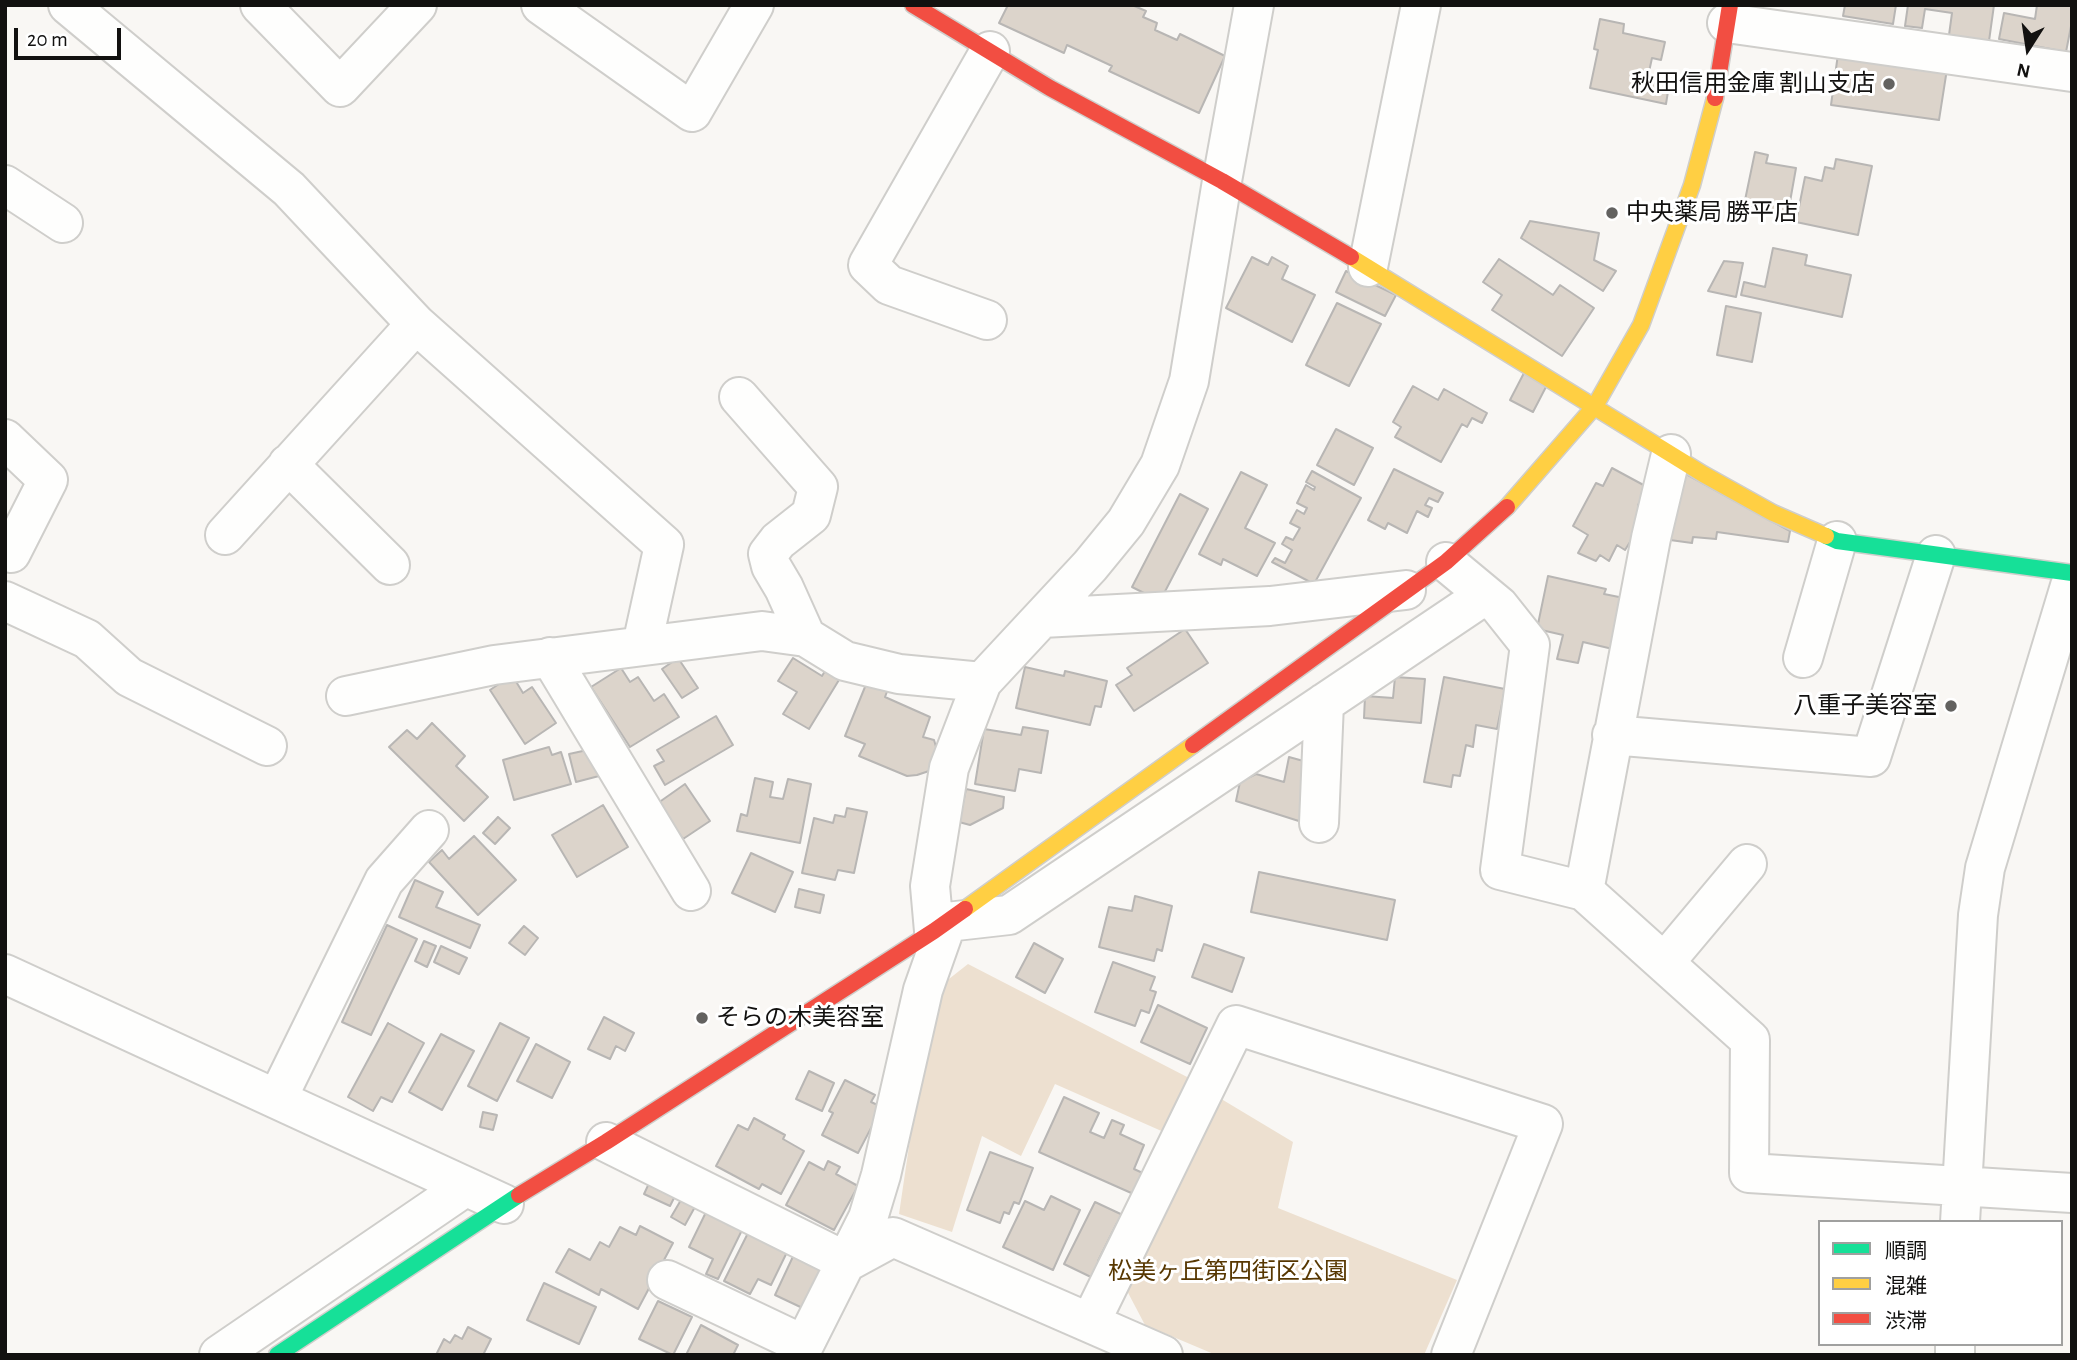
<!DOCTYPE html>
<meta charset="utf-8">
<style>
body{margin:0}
#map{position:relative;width:2077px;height:1360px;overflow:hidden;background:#f9f7f4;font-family:"Alegreya Sans","Noto Sans JP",sans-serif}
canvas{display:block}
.frame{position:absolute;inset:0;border:7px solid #121110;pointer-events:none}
.legend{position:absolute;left:1818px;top:1220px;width:245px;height:126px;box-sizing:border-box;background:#fff;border:2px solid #a0a09f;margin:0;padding:9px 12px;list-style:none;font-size:21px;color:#121110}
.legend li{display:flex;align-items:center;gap:14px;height:35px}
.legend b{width:35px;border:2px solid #a0a09f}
.north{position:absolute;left:1993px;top:14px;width:70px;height:70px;-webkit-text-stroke:5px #fff;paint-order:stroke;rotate:192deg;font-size:19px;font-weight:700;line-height:28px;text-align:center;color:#121110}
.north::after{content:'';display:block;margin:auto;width:24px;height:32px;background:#121110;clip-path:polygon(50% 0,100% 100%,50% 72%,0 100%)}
.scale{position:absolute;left:14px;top:28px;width:107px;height:32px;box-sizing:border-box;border:4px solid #121110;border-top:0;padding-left:9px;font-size:21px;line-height:24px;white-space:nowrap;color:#121110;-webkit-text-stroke:5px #fff;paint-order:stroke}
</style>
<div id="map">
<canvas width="2077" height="1360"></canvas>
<div class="frame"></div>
<ul class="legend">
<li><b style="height:9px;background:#16e098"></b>順調</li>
<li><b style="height:9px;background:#ffcf43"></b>混雑</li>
<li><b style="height:9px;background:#f24e42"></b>渋滞</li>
</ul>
<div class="north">N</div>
<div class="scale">20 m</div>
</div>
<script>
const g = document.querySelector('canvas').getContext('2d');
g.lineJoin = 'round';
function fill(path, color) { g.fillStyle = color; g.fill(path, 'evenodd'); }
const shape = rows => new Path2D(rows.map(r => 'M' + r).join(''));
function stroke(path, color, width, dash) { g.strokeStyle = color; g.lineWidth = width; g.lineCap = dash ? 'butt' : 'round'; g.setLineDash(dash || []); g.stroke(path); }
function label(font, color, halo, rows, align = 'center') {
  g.font = font + ' "Alegreya Sans","Noto Sans JP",sans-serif'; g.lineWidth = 6; g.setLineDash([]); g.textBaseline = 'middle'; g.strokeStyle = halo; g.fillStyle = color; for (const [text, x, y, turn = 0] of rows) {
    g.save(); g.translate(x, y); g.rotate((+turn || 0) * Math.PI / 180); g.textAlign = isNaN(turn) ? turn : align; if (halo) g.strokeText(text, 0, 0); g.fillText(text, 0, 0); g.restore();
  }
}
fill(shape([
 [968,964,1191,1079,1166,1133,1055,1084,1021,1156,982,1136,952,1232,899,1214,912,1126,940,986],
 [1218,1097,1293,1142,1278,1208,1457,1280,1424,1355,1216,1355,1145,1325,1125,1287]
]), '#ede0d0');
const building = shape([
 [1008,5,1132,5,1146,11,1143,17,1157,23,1155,30,1177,40,1180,34,1225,56,1199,113,1109,71,1112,66,1067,45,1064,53,999,23,1008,5],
 [1845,5,1896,5,1893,24,1843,16,1845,5],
 [1908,5,1994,5,1989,41,1949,35,1952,13,1925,9,1922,28,1905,26,1908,5],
 [2037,5,2072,5,2072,21,2066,52,1999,39,2004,13,2035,19,2037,5],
 [1600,19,1624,24,1623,33,1665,42,1661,60,1652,58,1647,81,1669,85,1666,104,1590,88,1598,50,1594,49,1600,19],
 [1838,54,1947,69,1939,120,1831,105,1838,54],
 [1755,152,1768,155,1766,163,1796,168,1788,213,1744,205,1755,152],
 [1836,159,1872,166,1858,235,1796,222,1805,177,1822,181,1825,167,1834,169,1836,159],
 [1530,221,1599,233,1594,260,1616,271,1603,291,1521,238,1530,221],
 [1773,248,1807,255,1805,265,1851,275,1842,317,1741,295,1744,282,1765,287,1773,248],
 [1252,257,1268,265,1272,257,1288,266,1282,279,1315,295,1292,342,1226,308,1252,257],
 [1499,259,1553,295,1560,285,1594,308,1562,356,1492,310,1502,295,1483,282,1499,259],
 [1724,261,1743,263,1736,297,1708,291,1724,261],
 [1346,271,1396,295,1385,316,1336,292,1346,271],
 [1337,303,1381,324,1349,386,1306,365,1337,303],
 [1726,306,1761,313,1752,362,1717,355,1726,306],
 [1525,371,1548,383,1533,412,1510,400,1525,371],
 [1413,386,1438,400,1444,389,1487,413,1482,423,1472,418,1467,427,1462,424,1441,462,1395,437,1401,427,1393,422,1413,386],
 [1336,429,1373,448,1354,485,1317,465,1336,429],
 [1612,468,1649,488,1638,505,1650,510,1625,550,1617,545,1609,561,1600,555,1596,561,1578,553,1588,535,1573,526,1596,483,1603,486,1612,468],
 [1394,469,1443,493,1438,502,1429,498,1425,505,1432,508,1428,517,1417,511,1407,533,1388,523,1385,529,1368,520,1394,469],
 [1677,469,1790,531,1788,542,1717,532,1716,539,1693,537,1692,543,1670,540,1677,469],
 [1312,471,1361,498,1314,584,1272,562,1275,558,1285,563,1292,550,1282,544,1286,537,1293,540,1300,528,1290,523,1297,510,1304,514,1307,508,1297,503,1306,485,1314,490,1315,487,1306,482,1312,471],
 [1241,472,1267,485,1245,528,1275,543,1257,576,1223,559,1221,565,1199,554,1241,472],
 [1180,494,1208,509,1160,601,1132,587,1180,494],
 [1548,576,1606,589,1604,594,1629,599,1617,650,1583,642,1578,663,1557,659,1563,635,1537,629,1548,576],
 [1185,629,1208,663,1134,711,1116,685,1132,675,1127,668,1185,629],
 [678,658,698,688,682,698,662,669,678,658],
 [793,658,822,676,828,666,842,675,809,729,783,714,797,692,778,681,793,658],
 [1025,667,1064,676,1065,671,1107,681,1101,707,1095,706,1090,725,1016,708,1025,667],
 [621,668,630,682,638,677,654,701,664,694,679,717,630,747,591,687,621,668],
 [512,675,523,693,532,687,556,723,525,744,490,690,512,675],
 [1395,677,1425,679,1421,723,1364,718,1365,696,1393,698,1395,677],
 [1444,677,1505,689,1497,729,1476,725,1473,747,1466,745,1460,776,1453,775,1451,787,1424,782,1444,677],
 [867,682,888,689,885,697,930,717,923,737,934,740,937,750,935,762,929,771,917,775,907,776,859,756,865,744,845,736,867,682],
 [716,716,733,745,665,785,654,766,664,761,657,750,716,716],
 [432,723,465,756,456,766,488,797,464,821,389,747,407,730,417,739,432,723],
 [1023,727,1048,731,1041,773,1019,769,1015,791,975,784,984,729,1021,735,1023,727],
 [549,747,552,755,561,752,571,784,514,800,503,760,549,747],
 [592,749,599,776,576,782,569,754,592,749],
 [1289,757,1307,762,1305,823,1236,801,1240,782,1256,774,1284,782,1289,757],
 [755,778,773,782,770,797,783,799,788,779,811,784,800,843,737,831,741,814,747,816,755,778],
 [685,784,710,821,683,839,658,803,685,784],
 [966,789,1004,797,1003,808,970,825,959,822,966,789],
 [603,805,628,847,577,877,552,835,603,805],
 [847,808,867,812,854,873,838,870,835,880,802,873,814,818,833,823,835,815,845,817,847,808],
 [498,817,510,828,495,844,483,833,498,817],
 [474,836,516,880,478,915,429,862,442,850,449,859,474,836],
 [751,853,793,872,775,912,732,893,751,853],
 [1259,872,1395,900,1387,940,1251,912,1259,872],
 [415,880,443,892,436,907,480,925,470,948,399,917,415,880],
 [799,889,824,895,820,913,795,907,799,889],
 [1135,896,1172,906,1162,951,1157,949,1154,961,1099,947,1109,907,1132,911,1135,896],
 [387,925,417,939,371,1035,342,1022,387,925],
 [524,926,538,938,525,955,509,943,524,926],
 [424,941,436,946,427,967,415,961,424,941],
 [1034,943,1063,959,1045,993,1016,977,1034,943],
 [1204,944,1244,958,1232,992,1192,977,1204,944],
 [441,946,467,958,459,974,434,962,441,946],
 [1113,962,1155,977,1150,990,1156,992,1149,1013,1141,1010,1135,1026,1095,1012,1113,962],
 [1158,1005,1207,1028,1190,1064,1141,1042,1158,1005],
 [604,1017,634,1033,625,1051,616,1046,610,1059,588,1049,604,1017],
 [388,1023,424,1043,392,1102,381,1097,373,1111,348,1097,388,1023],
 [500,1023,529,1038,497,1101,468,1086,500,1023],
 [441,1034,474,1051,442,1110,409,1092,441,1034],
 [536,1044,570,1062,552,1098,517,1081,536,1044],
 [809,1071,834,1083,822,1111,796,1099,809,1071],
 [845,1080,875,1095,871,1102,882,1107,858,1153,822,1135,833,1113,829,1111,845,1080],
 [1064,1097,1099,1113,1090,1132,1104,1138,1112,1120,1124,1125,1120,1134,1144,1145,1134,1169,1147,1175,1138,1196,1039,1152,1064,1097],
 [483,1112,497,1115,493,1130,480,1127,483,1112],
 [754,1118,785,1135,783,1139,804,1151,781,1194,762,1184,759,1189,716,1166,738,1125,748,1130,754,1118],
 [990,1152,1033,1168,1019,1204,1014,1202,1009,1214,1004,1212,1000,1223,967,1210,990,1152],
 [828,1161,840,1167,836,1174,858,1186,834,1230,786,1205,809,1162,824,1170,828,1161],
 [652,1177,678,1190,670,1206,644,1194,652,1177],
 [688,1188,701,1196,685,1225,671,1217,688,1188],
 [1051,1196,1080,1210,1053,1270,1003,1247,1025,1201,1044,1210,1051,1196],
 [1095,1202,1127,1217,1123,1226,1117,1223,1098,1261,1103,1264,1095,1279,1064,1264,1095,1202],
 [709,1206,745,1224,718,1279,706,1274,713,1259,689,1247,709,1206],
 [640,1226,673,1243,638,1309,601,1289,599,1295,556,1272,569,1249,590,1260,600,1242,609,1247,620,1227,636,1235,640,1226],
 [751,1227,790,1246,771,1285,758,1279,750,1294,724,1281,751,1227],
 [797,1248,832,1272,811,1312,775,1295,797,1248],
 [544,1283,596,1307,579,1344,527,1320,544,1283],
 [658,1301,692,1317,673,1355,639,1339,658,1301],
 [701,1325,738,1345,733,1355,686,1355,701,1325],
 [468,1327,491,1339,483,1355,436,1355,444,1339,450,1343,455,1335,462,1339,468,1327]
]);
fill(building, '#dcd4cb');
stroke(building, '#b8b6b4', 2);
const street = shape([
 [68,5,289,189,416,324,664,545,642,645],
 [260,5,340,87,417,5],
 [541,5,692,112,754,5],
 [1727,23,2072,72],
 [5,185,63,223],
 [1368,267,1421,5],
 [987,320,889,285,868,265,990,51],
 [739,397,818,487,811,515,778,541,768,554,771,566,784,588,806,637],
 [5,439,48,480,11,553,5,549],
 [288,464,390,565],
 [225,535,416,324],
 [1446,562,1499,606,1530,645,1500,870,1584,891,1750,1040,1749,1173,2072,1193],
 [5,601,87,639,129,677,267,746],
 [1042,618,1270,606,1406,590],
 [550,657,691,891],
 [1803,658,1837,541],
 [346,696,494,665,762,631,806,637,845,661,899,674,982,682],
 [1612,735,1871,757,1936,555],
 [1319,823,1324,703],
 [1584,891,1651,538,1671,454],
 [934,931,930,886,949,768,982,682,1090,566,1126,522,1160,465,1189,381,1222,181,1254,5],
 [1664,963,1747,864],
 [5,974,504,1204],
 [277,1099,384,881,429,830],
 [606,1142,847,1262,893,1237,1163,1355],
 [1960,1222,1978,915,1985,868,2070,586],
 [667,1280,804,1345],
 [1090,1323,1236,1025,1543,1124,1451,1355],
 [219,1355,465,1187],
 [799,1355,868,1218,881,1175,923,990,947,922,1009,915,1485,595],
 [1955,1355,1955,1344]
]);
const fast = shape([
 [1826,536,1837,541,2072,573],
 [277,1355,519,1195]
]);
const slow = shape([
 [1351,257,1703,474,1773,513,1826,536],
 [1507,507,1595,406,1641,325,1692,185,1715,98],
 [965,909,1193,745]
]);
const jam = shape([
 [913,5,1050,88,1222,181,1351,257],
 [1715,98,1730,5],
 [1193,745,1446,562,1507,507],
 [519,1195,606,1142,934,931,965,909]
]);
stroke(street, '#cfcecb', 42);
stroke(fast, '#cfcecb', 19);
stroke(slow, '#cfcecb', 19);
stroke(jam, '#cfcecb', 19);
stroke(street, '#fefefd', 38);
stroke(fast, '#16e098', 16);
stroke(slow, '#ffcf43', 16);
stroke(jam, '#f24e42', 16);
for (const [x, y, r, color] of [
 [1889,84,7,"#636260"],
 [1612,213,7,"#636260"],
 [1951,706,7,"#636260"],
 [702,1018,7,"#636260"]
]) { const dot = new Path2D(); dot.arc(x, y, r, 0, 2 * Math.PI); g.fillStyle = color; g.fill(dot); stroke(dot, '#fff', 2.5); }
label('24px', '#121110', '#fff', [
 ["秋田信用金庫 割山支店",1875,84],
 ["中央薬局 勝平店",1626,213,"left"],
 ["八重子美容室",1937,706],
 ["そらの木美容室",716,1018,"left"]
], 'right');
label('24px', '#573701', '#fff', [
 ["松美ヶ丘第四街区公園",1228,1272]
]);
</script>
